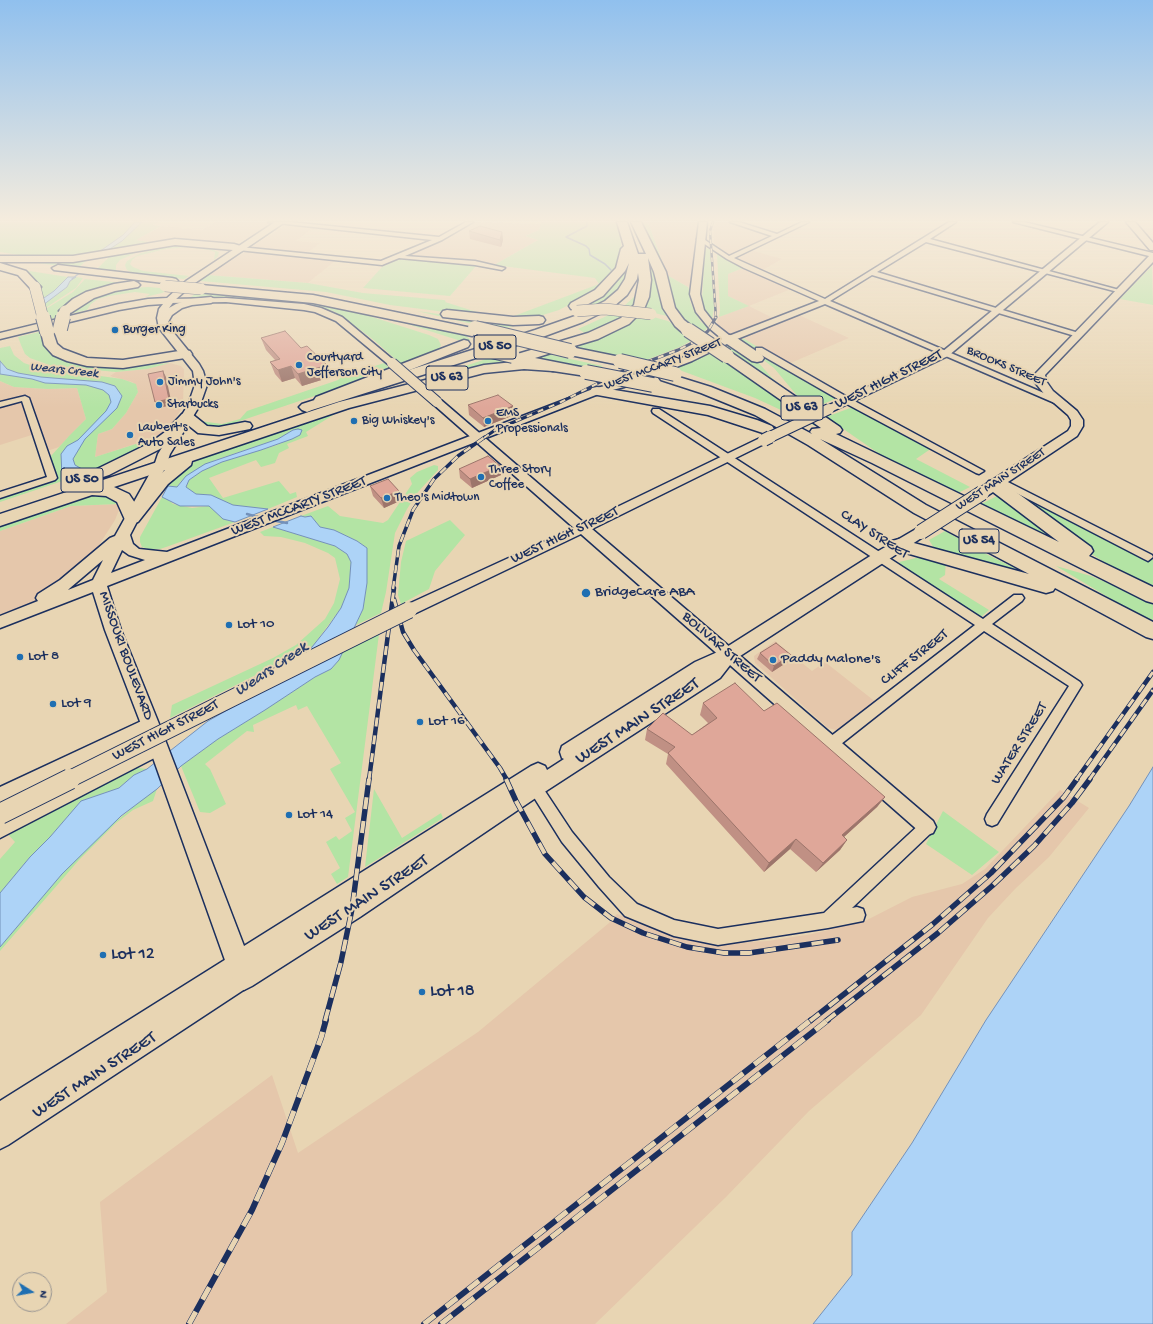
<!DOCTYPE html>
<style>
body{margin:0}
#map{position:relative;width:1153px;height:1324px;overflow:hidden;background:#e8d5b3;font-family:"Gochi Hand",sans-serif}
canvas{display:block}
.north{position:absolute;left:12px;top:1272px;width:40px;height:40px;box-sizing:border-box;background:#e8d5b3;border:1px solid #969391;border-radius:50%;rotate:101deg;font-size:11px;font-weight:700;line-height:16px;text-align:center;color:#1b2f5e}
.north::after{content:'';display:block;margin:auto;width:14px;height:18px;background:#1f6fb2;clip-path:polygon(50% 0,100% 100%,50% 72%,0 100%)}
</style>
<div id="map">
<canvas width="1153" height="1324"></canvas>
<div class="north">N</div>
</div>
<script>
const g = document.querySelector('canvas').getContext('2d');
g.lineJoin = 'round';
function fill(path, color) { g.fillStyle = color; g.fill(path, 'evenodd'); }
const shape = rows => new Path2D(rows.map(r => 'M' + r).join(''));
function stroke(path, color, width, dash) { g.strokeStyle = color; g.lineWidth = width; g.lineCap = dash ? 'butt' : 'round'; g.setLineDash(dash || []); g.stroke(path); }
function label(font, color, halo, rows, align = 'center') {
  g.font = font + ' "Gochi Hand",sans-serif'; g.lineWidth = 4; g.setLineDash([]); g.textBaseline = 'middle'; g.strokeStyle = halo; g.fillStyle = color; for (const [text, x, y, turn = 0] of rows) {
    g.save(); g.translate(x, y); g.rotate((+turn || 0) * Math.PI / 180); g.textAlign = isNaN(turn) ? turn : align; if (halo) g.strokeText(text, 0, 0); g.fillText(text, 0, 0); g.restore();
  }
}
fill(shape([
 [215,222,274,222,251,237,238,242,224,242,178,239,149,242,135,240,162,226,202,230],
 [475,222,541,224,539,230,526,236,538,240,494,265,408,256],
 [648,222,701,222,692,280,688,287,667,275],
 [715,222,730,222,772,235,730,255,714,244,713,229],
 [287,225,313,228,296,241,320,243,306,254,251,247,283,227],
 [751,250,782,259,761,271,735,259],
 [245,252,252,252,336,260,308,283,208,275],
 [743,268,791,289,749,306,775,319,730,335,726,334,716,324,719,317,748,306,728,296,728,274],
 [799,315,849,338,786,365,743,338],
 [170,363,181,366,184,369,183,406,166,434,95,457,98,434,112,429,126,413,138,392,136,385,132,382,110,376,116,372,147,369],
 [0,381,14,387,48,389,77,388,86,419,59,447,47,451,41,432,0,445],
 [118,504,119,510,115,520,92,556,52,590,34,601,0,615,0,531,71,506],
 [775,641,812,671,825,662,877,703,840,731,828,728,755,663,754,656],
 [1060,790,1089,808,1049,857,1015,889,988,918,921,1015,809,1111,726,1197,595,1324,66,1324,107,1292,100,1202,272,1075,298,1153,478,1032,609,923,617,914,674,935,712,944,768,941,812,934,865,921,912,897,962,884,985,869]
]), '#e5c7ab');
fill(shape([
 [0,222,158,222,153,225,161,226,136,240,149,242,101,251,93,255,65,258,26,256,0,252],
 [541,222,617,222,621,242,622,253,613,272,605,282,590,294,559,310,530,319,461,314,390,305,326,292,200,281,208,275,308,283,363,293,444,300,446,301,445,302,480,313,514,316,599,284,595,278,494,265,538,240,525,236,539,230],
 [639,222,648,222,667,275,688,287,690,292,690,301,694,311,701,322,708,327,702,334,677,313],
 [179,246,211,249,219,252,218,256,214,260,215,252,209,250,187,247,166,249,137,256,132,260,130,264,133,267,143,271,189,276,184,279,137,275,127,270,126,268,125,265,127,261,141,253,160,248],
 [705,248,710,249,714,308,712,320,704,309,702,300],
 [142,250,120,260,116,265,116,270,121,274,95,271,111,255],
 [717,254,743,268,728,274,728,296,749,306,719,317,720,310],
 [401,258,403,258,477,265,450,296,363,288,382,267],
 [88,259,77,269,32,262,53,262],
 [627,263,627,273,625,282,618,291,607,301,597,307,571,310,585,303],
 [651,263,671,317,642,310,649,291],
 [1152,266,1153,305,1120,299],
 [23,270,55,275,68,277,54,291,41,300,38,282],
 [76,277,83,278,76,288,44,309,43,305,67,287,70,281],
 [85,279,131,284,106,288,59,317,47,320,44,310,73,292],
 [149,287,170,289,162,293,145,297,150,294,135,292,109,296,98,299,91,304,87,310,69,314,89,297,127,288],
 [198,291,297,300,341,307,429,335,438,339,441,345,438,351,403,366,375,341,342,316,333,311,315,306,300,304,191,297],
 [637,294,640,294,628,315,588,335,578,329,611,314,624,306],
 [417,311,475,319,522,324,498,330],
 [639,313,668,321,696,338,680,347,641,362,590,351,581,348,575,345],
 [402,321,467,335,466,336,471,340,464,342,401,322],
 [39,332,46,348,52,355,71,363,100,367,119,367,170,363,147,369,116,372,52,366,30,358,25,354,21,345,18,337],
 [743,338,761,349,757,351,783,369,837,398,812,409,799,398,774,368,742,344,740,342],
 [731,345,757,361,782,389,723,348],
 [10,346,14,355,24,363,36,367,122,379,136,384,138,392,126,413,112,429,98,434,95,457,161,436,116,463,0,502,0,499,53,482,56,479,51,456,69,436,86,419,77,388,48,389,14,387,0,381,0,348],
 [712,353,726,358,821,426,822,429,755,398,674,368],
 [547,354,603,366,593,371,531,359],
 [498,355,515,360,423,383,420,381],
 [384,363,392,370,228,425,210,427,204,425,200,421,222,424,240,419,247,411,338,380,341,377],
 [853,407,932,448,916,459,970,487,956,494,881,455,826,417],
 [335,412,338,412,306,432,308,436,287,444,289,448,279,453,275,463,261,467,256,460,209,478,223,498,279,481,290,494,296,492,297,497,268,509,233,505,211,495,196,494,186,488,189,480,202,471,222,462,277,445,300,435,293,430,278,439,215,460,181,481,177,487,168,486,173,479,187,466,198,460],
 [434,465,438,466,438,470,418,492,407,509,395,533,386,592,381,613,356,625,363,609,367,583,367,548,357,541,334,530,319,527,311,516,305,517,301,516,328,506,340,516,383,523,388,520,412,484,410,478,417,472],
 [1012,490,1153,559,1153,590,1115,569,1093,555],
 [102,495,115,499,118,504,71,506,0,531,0,527,83,498],
 [999,495,1094,561,981,504],
 [162,497,168,499,173,504,192,508,209,506,223,519,235,522,169,546,160,549,149,549,142,547,140,542,140,537],
 [450,520,465,535,435,571,429,589,401,604,398,595,401,562,406,541],
 [273,527,335,546,347,554,351,562,349,588,341,608,312,647,170,718,172,705,273,658,296,645,325,619,334,603,340,579,335,558,328,553,305,543,281,537,264,536,260,532],
 [945,531,986,554,1035,578,940,552,934,548,929,540],
 [916,558,931,558,946,561,945,575,939,579,989,610,981,617,900,565,899,562],
 [1056,566,1091,576,1153,602,1153,622,1128,609],
 [379,634,348,877,337,884,331,874,340,868,326,842,336,836,339,840,352,831,345,818,355,812,330,769,341,763,307,706,298,710,296,705,253,725,254,732,247,731,205,764,210,769,226,804,210,813,200,812,181,766,218,739,265,710,315,677,331,669,339,660,342,652],
 [136,765,139,768,147,769,134,775,119,788,81,801,50,837,30,857,0,893,0,859,15,842,5,831],
 [157,789,153,801,133,810,116,823,79,860,0,951,0,947,62,874,108,828,143,799],
 [374,789,402,838,441,813,443,818,365,867],
 [943,811,999,852,972,875,926,844]
]), '#b3e4a4');
const water = shape([
 [135,222,142,222,122,241,105,252,96,254,123,235,135,222],
 [68,277,76,277,70,281,67,287,43,305,41,300,54,291,68,277],
 [0,361,7,369,18,373,41,377,102,382,115,386,122,396,117,408,85,439,73,459,75,465,82,469,92,470,66,479,62,477,61,454,67,446,78,440,106,411,111,402,109,395,103,390,86,385,45,383,32,379,0,374,0,361],
 [298,429,302,430,300,435,292,439,261,450,222,462,202,471,189,480,186,487,196,494,211,495,233,505,268,509,235,522,223,519,209,506,180,506,162,497,168,486,177,487,186,476,205,464,278,439,293,430,298,429],
 [301,516,305,517,311,516,320,527,334,530,357,541,367,548,367,583,363,609,339,660,331,669,315,677,265,710,218,739,181,766,157,789,121,816,62,874,0,947,0,893,30,857,50,837,81,801,119,788,134,775,147,769,208,721,247,699,312,647,328,627,341,608,349,588,351,562,347,554,335,546,273,527,301,516],
 [1153,767,1153,1324,813,1324,852,1275,852,1232,912,1143,986,1020,1129,806,1153,767]
]);
fill(water, '#add3f7');
stroke(water, '#7391ba', 1);
stroke(shape([
 [587,222,587,226,566,237,586,246,589,249,590,255,605,264,611,270],
 [72,279,82,271]
]), '#7391ba', 1.5);
stroke(shape([
 [247,514,261,518],
 [271,520,287,523]
]), '#7391ba', 2.5);
const minor = shape([
 [268,222,290,222,439,237,466,222,473,222,442,240,405,256,475,261,505,268,502,270,475,265,399,258,382,265,238,250,237,249,240,247,381,261,432,240,268,222],
 [730,222,739,222,777,234,802,222,809,222,734,258,825,299,949,222,956,222,930,239,1123,291,1118,292,926,242,877,272,1082,334,1081,336,1075,336,872,275,830,301,1067,403,1068,405,1064,407,825,304,732,341,726,341,726,337,819,301,744,268,727,259,697,239,702,238,729,256,772,236,730,222],
 [1013,222,1024,222,1153,253,1153,257,1013,222],
 [756,348,762,348,849,398,984,471,979,474,976,473,843,402,756,352,756,348],
 [25,396,29,398,57,478,55,480,0,498,0,492,47,477,22,401,0,407,0,402,25,396],
 [653,409,659,409,983,619,1014,595,1022,595,1024,598,1022,601,992,624,1080,682,1082,685,997,824,992,826,987,824,985,819,987,814,1069,686,984,631,836,748,831,750,826,748,824,744,826,740,975,625,653,413,652,411,653,409],
 [1000,478,1152,555,1153,557,1148,561,1144,559,997,483,995,481,997,479,1000,478],
 [532,777,537,779,572,832,609,877,637,904,674,920,718,929,824,913,922,822,927,820,932,822,934,827,932,832,852,908,857,907,863,909,865,915,863,921,828,928,718,945,674,936,625,916,599,887,562,842,525,783,527,779,532,777]
]);
const tertiary = shape([
 [1100,222,1108,222,948,356,833,411,825,411,824,409,825,407,942,352,1100,222],
 [226,298,304,304,321,308,342,317,397,363,392,366,389,365,336,321,315,312,304,310,226,302,169,303,165,301,169,299,226,298],
 [437,399,441,400,584,523,760,438,768,438,769,440,768,442,592,529,933,821,936,827,933,833,927,835,921,833,581,534,414,614,409,615,404,614,402,610,404,606,574,528,433,404,432,402,437,399],
 [150,717,156,719,158,724,156,729,0,804,0,787,150,717],
 [158,741,164,743,166,748,164,753,0,838,0,820,158,741],
 [238,953,245,956,248,963,246,968,251,971,254,978,251,985,8,1145,0,1149,0,1101,231,956,238,953]
]);
const secondary = shape([
 [275,222,285,222,192,285,175,300,169,308,176,304,191,299,211,297,216,300,211,303,192,305,182,308,172,315,168,322,169,327,199,364,203,371,207,385,200,405,170,454,166,466,130,535,133,544,139,549,167,552,593,389,616,383,684,357,722,339,709,328,696,312,690,294,699,222,707,222,700,294,704,310,715,324,734,339,733,341,692,361,624,387,601,393,107,586,121,630,159,724,244,946,531,766,538,763,545,766,547,770,564,759,562,758,560,752,562,746,695,662,722,650,875,553,916,529,921,527,926,529,928,532,926,535,734,660,720,678,543,793,360,917,252,986,244,990,236,986,226,963,141,724,105,630,93,592,0,628,0,616,38,601,36,598,38,594,60,580,110,538,115,536,154,466,158,454,188,405,195,385,193,371,159,328,157,318,159,309,163,304,148,305,119,310,0,339,0,333,119,304,148,299,167,298,186,281,275,222],
 [122,550,129,555,145,560,111,573,122,550],
 [103,560,93,580,68,590,70,588,103,560],
 [1126,222,1135,222,1153,243,1153,250,1150,250,1126,222],
 [1153,254,1153,262,1045,375,1046,381,1053,391,1077,411,1083,420,1083,426,1077,436,987,496,982,497,977,496,975,493,977,490,1068,431,1071,426,1071,420,1068,415,1045,395,1034,381,1035,374,1150,255,1153,254]
]);
const trunk = shape([
 [464,340,468,341,470,344,468,347,326,403,321,404,316,403,314,400,316,397,464,340],
 [524,361,553,363,558,364,560,367,558,370,553,371,524,369,484,373,349,408,192,461,191,465,168,484,138,522,132,523,126,522,117,502,106,496,92,495,0,526,0,514,339,402,484,365,524,361],
 [165,470,156,478,135,503,129,494,114,487,165,470],
 [187,413,192,414,207,426,219,427,245,422,250,423,252,426,250,429,219,435,198,433,188,425,175,438,160,449,109,475,103,477,97,475,95,472,97,469,150,443,165,432,182,414,187,413]
]);
const motorway = shape([
 [617,222,627,222,638,254,646,254,631,222,641,222,666,272,675,308,684,320,693,327,694,330,693,333,683,333,675,326,663,308,654,272,648,258,651,280,649,297,644,309,629,324,598,339,571,347,625,358,627,361,625,364,620,365,565,354,563,351,564,349,535,358,591,369,593,372,591,375,586,376,553,371,516,362,512,358,514,355,588,333,621,318,634,305,639,280,638,273,637,279,627,295,613,307,583,322,545,336,312,410,307,412,302,410,299,407,302,404,535,330,575,316,605,301,618,290,625,279,629,263,625,271,603,296,579,309,571,309,569,306,571,303,595,290,616,268,621,249,624,246,617,222],
 [175,239,234,244,244,247,245,249,240,252,233,250,175,245,73,262,0,262,0,256,73,256,175,239],
 [0,263,26,271,41,287,39,289,31,289,18,275,0,270,0,263],
 [58,265,172,278,176,279,178,281,176,283,172,284,54,270,52,268,58,265],
 [134,281,138,283,140,285,138,287,115,291,94,298,69,314,61,314,59,311,73,299,86,292,114,284,134,281],
 [201,285,313,295,472,328,477,329,478,332,477,335,472,336,313,303,197,292,195,289,197,286,201,285],
 [447,310,513,317,539,316,543,317,545,320,543,323,539,324,513,325,443,317,441,314,443,311,447,310],
 [47,328,52,329,57,344,63,349,87,358,123,360,185,350,190,351,192,354,190,357,185,358,123,368,87,366,67,361,53,355,44,345,41,332,42,329,47,328],
 [729,335,734,336,762,355,764,358,762,361,757,362,752,361,724,342,722,339,724,336,729,335],
 [727,352,732,353,840,427,842,430,840,433,836,434,1059,542,989,489,986,485,989,481,995,480,1001,481,1091,547,1093,551,1089,556,1153,587,1153,603,1146,601,872,463,820,439,926,505,1153,622,1153,639,1146,637,1055,588,1053,591,1046,593,892,549,890,545,892,541,899,539,1029,574,914,513,808,445,755,415,701,393,661,380,659,377,661,374,666,373,711,387,765,409,812,434,810,432,812,429,821,428,722,359,720,356,722,353,727,352],
 [597,387,710,406,757,420,772,426,774,429,772,432,766,434,708,415,592,394,590,391,592,388,597,387]
]);
stroke(minor, '#1b2f5e', 3);
stroke(tertiary, '#1b2f5e', 3);
stroke(secondary, '#1b2f5e', 3);
stroke(trunk, '#1b2f5e', 3);
stroke(motorway, '#1b2f5e', 3);
fill(minor, '#e8d5b3');
fill(tertiary, '#e8d5b3');
fill(secondary, '#e8d5b3');
fill(trunk, '#e8d5b3');
fill(motorway, '#e8d5b3');
const railFar5 = shape([
 [713,222,710,231,716,318]
]);
const railFar4 = shape([
 [484,438,495,430,561,402,618,373,678,350,696,341,708,331,716,317]
]);
const railFar3 = shape([
 [393,589,399,546,413,510,434,479,458,456,485,437]
]);
const railFar2 = shape([
 [394,599,403,632,414,650,500,768,507,780],
 [369,780,394,588],
 [1076,780,1153,672],
 [1089,780,1153,690]
]);
const railFar1 = shape([
 [506,779,516,801,545,854,584,897,611,918,643,933,687,947,724,953,749,953,838,940],
 [325,1021,341,962,352,909,369,779],
 [810,1021,933,924,991,873,1064,797,1077,779],
 [826,1021,938,933,992,886,1034,846,1072,803,1090,779]
]);
const rail = shape([
 [189,1324,252,1210,282,1143,321,1038,326,1020],
 [424,1324,811,1020],
 [441,1324,828,1020]
]);
stroke(railFar5, '#1b2f5e', 2.5);
stroke(railFar4, '#1b2f5e', 3);
stroke(railFar3, '#1b2f5e', 3.5);
stroke(railFar2, '#1b2f5e', 4.5);
stroke(railFar1, '#1b2f5e', 5.5);
stroke(rail, '#1b2f5e', 6);
stroke(railFar5, '#e8d5b3', 1.5, [4.5]);
stroke(railFar4, '#e8d5b3', 2, [6]);
stroke(railFar3, '#e8d5b3', 2.5, [8]);
stroke(railFar2, '#e8d5b3', 3, [9]);
stroke(railFar1, '#e8d5b3', 4, [12]);
stroke(rail, '#e8d5b3', 5, [14]);
const tertiaryBridgeFar3 = shape([
 [392,363,437,402],
 [768,438,829,409]
]);
const tertiaryBridgeFar2 = shape([
 [764,440,770,437]
]);
const tertiaryBridgeFar1 = shape([
 [68,780,409,610]
]);
const tertiaryBridge = shape([
 [0,814,70,779]
]);
const secondaryBridge = shape([
 [921,532,982,493]
]);
const motorwayBridgeFar1 = shape([
 [165,286,201,289],
 [35,287,43,318],
 [577,311,605,309,651,314],
 [63,318,65,311]
]);
const motorwayBridge = shape([
 [43,317,47,332],
 [475,328,570,351],
 [60,329,63,317],
 [688,330,727,356],
 [483,349,513,356],
 [620,361,675,374],
 [586,372,653,385]
]);
stroke(tertiaryBridgeFar3, '#1b2f5e', 12, []);
stroke(tertiaryBridgeFar2, '#1b2f5e', 14, []);
stroke(tertiaryBridgeFar1, '#1b2f5e', 18, []);
stroke(tertiaryBridge, '#1b2f5e', 22, []);
stroke(secondaryBridge, '#1b2f5e', 16, []);
stroke(motorwayBridgeFar1, '#1b2f5e', 12, []);
stroke(motorwayBridge, '#1b2f5e', 16, []);
stroke(tertiaryBridgeFar3, '#e8d5b3', 10);
stroke(tertiaryBridgeFar2, '#e8d5b3', 12);
stroke(tertiaryBridgeFar1, '#e8d5b3', 16);
stroke(tertiaryBridge, '#e8d5b3', 20);
stroke(secondaryBridge, '#e8d5b3', 14);
stroke(motorwayBridgeFar1, '#e8d5b3', 11);
stroke(motorwayBridge, '#e8d5b3', 14);
fill(shape([
 [469,231,502,232,503,240,501,247,470,239],
 [261,338,301,348,327,365,331,377,302,386,295,378,282,382,275,374,270,362,275,360,266,350],
 [468,405,514,415,484,427,469,415],
 [459,469,501,475,472,488,460,478],
 [370,486,402,500,384,508,373,496],
 [760,653,791,655,789,661,772,672,757,659],
 [703,703,764,711,885,797,877,807,844,837,847,840,840,850,816,872,790,849,764,872,666,764,668,754,645,740,647,729,692,735,708,723,700,715]
]), '#c09084');
fill(shape([
 [502,232,503,240,501,247,500,240],
 [327,365,331,377,302,386,298,374],
 [291,366,295,378,282,382,278,370],
 [163,371,166,377,172,405,159,408,155,402],
 [513,406,514,415,484,427,483,418],
 [500,466,501,475,472,488,470,479],
 [399,491,402,500,384,508,381,498],
 [791,655,789,661,772,672,774,666],
 [885,797,877,807,835,845,842,835],
 [796,839,790,849,764,872,769,863],
 [847,840,840,850,816,872,823,863]
]), '#9c756b');
const building = shape([
 [480,226,502,232,500,240,469,231,480,226],
 [285,331,301,348,307,346,327,365,298,374,291,366,278,370,270,362,280,359,261,338,285,331],
 [163,371,169,399,155,402,148,374,163,371],
 [498,395,513,406,483,418,468,405,498,395],
 [488,456,500,466,470,479,459,469,488,456],
 [388,479,399,491,381,498,370,486,388,479],
 [776,643,791,655,774,666,760,653,776,643],
 [735,683,764,711,777,703,885,797,842,835,847,840,823,863,796,839,769,863,668,753,675,747,647,729,663,713,692,735,717,718,703,703,735,683]
]);
fill(building, '#dfa799');
stroke(building, '#9c756b', 1);
const sky = g.createLinearGradient(0, 0, 0, 408);
sky.addColorStop(0, '#90c0ee');
sky.addColorStop(0.54, '#f5ecdd');
sky.addColorStop(1, '#f5ecdd00');
g.fillStyle = sky;
g.fillRect(0, 0, 1153, 408);
for (const [x, y, r, color] of [
 [115,330,4,"#1f6fb2"],
 [299,365,4,"#1f6fb2"],
 [160,382,4,"#1f6fb2"],
 [159,405,4,"#1f6fb2"],
 [354,421,4,"#1f6fb2"],
 [488,421,4,"#1f6fb2"],
 [130,435,4,"#1f6fb2"],
 [481,477,4,"#1f6fb2"],
 [387,498,4,"#1f6fb2"],
 [586,593,5,"#1f6fb2"],
 [229,625,4,"#1f6fb2"],
 [20,657,4,"#1f6fb2"],
 [773,660,4,"#1f6fb2"],
 [53,704,4,"#1f6fb2"],
 [420,722,4,"#1f6fb2"],
 [289,815,4,"#1f6fb2"],
 [103,955,4,"#1f6fb2"],
 [422,992,4,"#1f6fb2"]
]) { const dot = new Path2D(); dot.arc(x, y, r, 0, 2 * Math.PI); g.fillStyle = color; g.fill(dot); stroke(dot, '#e8d5b3', 1.5); }
label('13px', '#1b2f5e', '#e8d5b3', [
 ["Burger King",123,330],
 ["Courtyard",307,358],
 ["Jefferson City",307,373],
 ["Jimmy John's",168,382],
 ["Starbucks",167,405],
 ["EMS",496,414],
 ["Propessionals",496,429],
 ["Big Whiskey's",362,421],
 ["Laubert's",138,428],
 ["Auto Sales",138,443],
 ["Three Story",489,470],
 ["Coffee",489,485],
 ["Theo's Midtown",395,498]
], 'left');
label('13px', '#1b2f5e', '#e8d5b3', [
 ["WEST MCCARTY STREET",663,365,-21],
 ["BROOKS STREET",1006,367,23],
 ["WEST MAIN STREET",1001,480,-33]
]);
label('italic 13px', '#2a3f6d', '#e8d5b3', [
 ["Wears Creek",64,371,6]
]);
for (const [x, y, w] of [
 [495,347,42],
 [447,378,42],
 [802,408,42],
 [82,480,42],
 [979,541,40]
]) { const box = new Path2D(); box.roundRect(x - w / 2, y - 12, w, 24, 3); g.fillStyle = '#e8d5b3'; g.fill(box); stroke(box, '#1b2f5e', 1); }
label('bold 14px', '#1b2f5e', null, [
 ["US 50",495,347],
 ["US 63",447,378],
 ["US 63",802,408],
 ["US 50",82,480],
 ["US 54",979,541]
]);
label('15px', '#1b2f5e', '#e8d5b3', [
 ["WEST HIGH STREET",889,380,-26],
 ["WEST MCCARTY STREET",299,507,-21],
 ["CLAY STREET",874,535,33],
 ["WEST HIGH STREET",565,536,-25],
 ["BOLIVAR STREET",721,648,41],
 ["MISSOURI BOULEVARD",125,656,70],
 ["CLIFF STREET",915,658,-38],
 ["WEST HIGH STREET",166,731,-27],
 ["WATER STREET",1020,744,-58]
]);
label('15px', '#1b2f5e', '#e8d5b3', [
 ["BridgeCare ABA",595,593],
 ["Lot 10",237,625],
 ["Lot 8",28,657],
 ["Paddy Malone's",781,660],
 ["Lot 9",61,704],
 ["Lot 16",428,722],
 ["Lot 14",297,815]
], 'left');
label('italic 16px', '#2a3f6d', '#e8d5b3', [
 ["Wears Creek",272,670,-34]
]);
label('18px', '#1b2f5e', '#e8d5b3', [
 ["WEST MAIN STREET",638,722,-33],
 ["WEST MAIN STREET",367,899,-33],
 ["WEST MAIN STREET",95,1076,-33]
]);
label('18px', '#1b2f5e', '#e8d5b3', [
 ["Lot 12",111,955],
 ["Lot 18",430,992]
], 'left');
</script>
